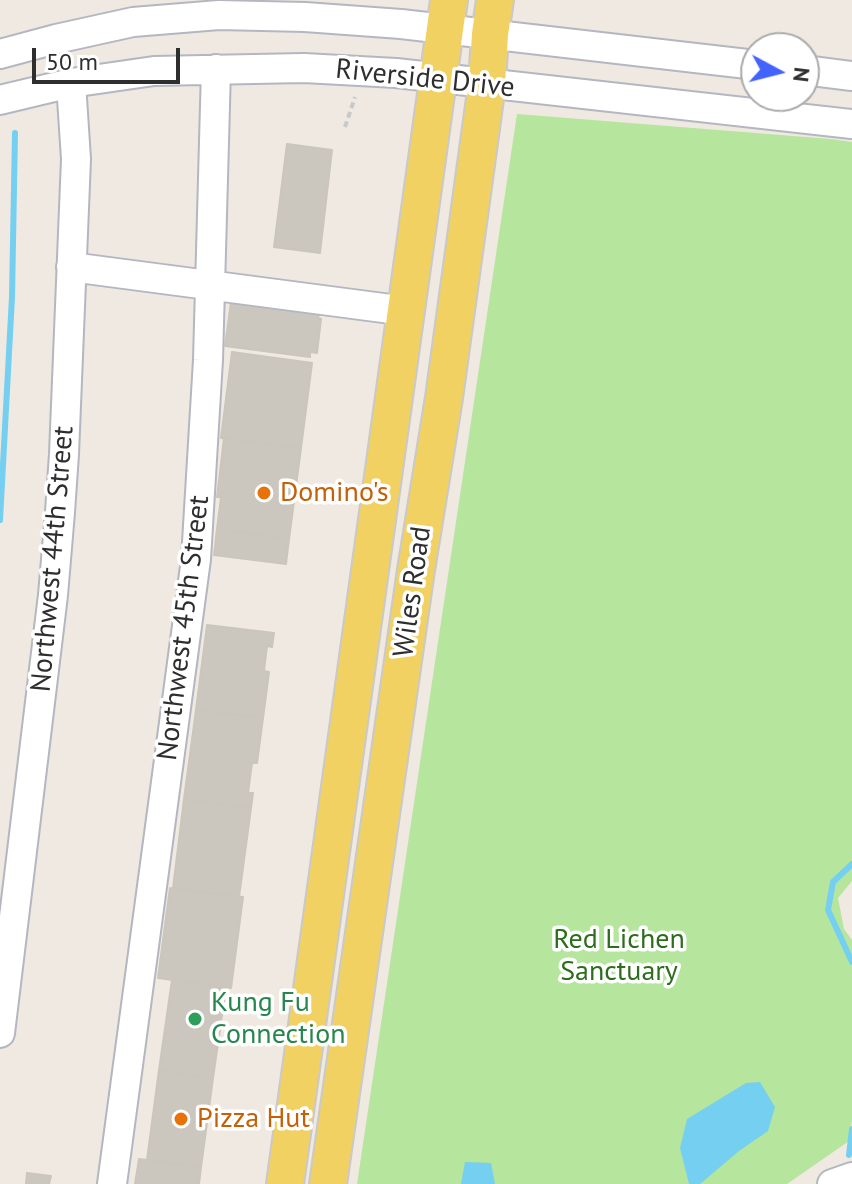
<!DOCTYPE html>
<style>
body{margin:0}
#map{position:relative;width:852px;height:1184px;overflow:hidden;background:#efe9e1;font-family:"PT Sans",sans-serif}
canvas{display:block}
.north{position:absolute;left:740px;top:32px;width:80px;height:80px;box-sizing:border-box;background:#fff;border:2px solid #ababab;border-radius:50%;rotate:97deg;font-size:22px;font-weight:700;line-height:32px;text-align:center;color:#2e2e2e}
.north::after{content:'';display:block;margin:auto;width:28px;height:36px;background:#4264fb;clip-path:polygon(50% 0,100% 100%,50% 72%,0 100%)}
.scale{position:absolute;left:32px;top:48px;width:148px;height:36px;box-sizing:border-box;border:4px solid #2e2e2e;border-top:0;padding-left:10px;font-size:24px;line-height:28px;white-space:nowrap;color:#2e2e2e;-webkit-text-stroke:6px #fff;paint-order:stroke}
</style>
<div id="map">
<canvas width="852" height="1184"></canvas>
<div class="north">N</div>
<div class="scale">50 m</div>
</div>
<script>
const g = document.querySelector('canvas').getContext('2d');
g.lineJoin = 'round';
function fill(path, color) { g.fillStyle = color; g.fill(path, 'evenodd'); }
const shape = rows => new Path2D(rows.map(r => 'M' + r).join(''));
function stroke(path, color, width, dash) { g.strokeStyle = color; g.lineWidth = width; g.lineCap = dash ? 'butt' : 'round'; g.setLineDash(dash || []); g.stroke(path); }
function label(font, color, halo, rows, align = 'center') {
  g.font = font + ' "PT Sans",sans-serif'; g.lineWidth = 7; g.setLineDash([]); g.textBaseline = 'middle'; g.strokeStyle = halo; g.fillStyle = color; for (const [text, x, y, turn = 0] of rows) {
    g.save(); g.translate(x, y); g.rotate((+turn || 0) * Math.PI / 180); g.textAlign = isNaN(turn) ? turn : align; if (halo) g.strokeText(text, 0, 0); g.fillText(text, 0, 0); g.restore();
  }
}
fill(shape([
 [517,114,831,139,852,142,852,881,838,898,844,929,852,940,852,1120,849,1141,787,1184,357,1184]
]), '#b6e59e');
fill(shape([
 [760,1082,775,1107,768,1131,739,1151,700,1184,689,1184,680,1148,687,1119,746,1083],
 [465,1162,491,1163,495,1184,461,1184]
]), '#75cff0');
stroke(shape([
 [0,520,12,297,15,133],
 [852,864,833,882,828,910,852,962],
 [849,1155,852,1129]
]), '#75cff0', 6);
const building = shape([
 [287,144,332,150,320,253,274,247,287,144],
 [231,302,319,314,318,318,321,319,317,353,310,352,310,357,225,346,231,302],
 [232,352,312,363,301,448,221,438,232,352],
 [224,438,301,448,289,539,217,529,221,497,217,497,224,438],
 [217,529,289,539,286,564,214,555,217,529],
 [207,625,274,633,272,647,267,646,264,671,269,672,263,718,196,710,207,625],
 [196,710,263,718,257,763,252,763,248,793,253,793,251,808,184,799,196,710],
 [184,799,251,808,239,897,173,888,184,799],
 [170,888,243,897,231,988,158,978,170,888],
 [172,980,226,987,213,1078,159,1070,172,980],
 [159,1070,213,1078,201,1167,147,1160,159,1070],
 [139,1159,201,1167,199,1184,135,1184,139,1159],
 [27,1173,51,1176,49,1184,26,1184,27,1173]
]);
fill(building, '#cbc7bf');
stroke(building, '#cbc5ba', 2);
const minor = shape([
 [0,54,56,39,133,22,219,15,305,17,401,24,756,65],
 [804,70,852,76],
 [0,100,71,83,154,71,304,68,396,73,852,124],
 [71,267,406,311],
 [0,1033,53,595,60,512,64,454,76,159,71,83],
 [112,1184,196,559,208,360,216,69],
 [832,1184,852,1177]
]);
const major = shape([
 [285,1184,449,0],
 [328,1184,416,570,444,398,487,84,490,34,495,0]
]);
stroke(minor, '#b4b7c1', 32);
stroke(major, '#c9c9c9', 40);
stroke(shape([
 [345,127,355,97]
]), '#c9c9c9', 4, [6, 4]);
stroke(minor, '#fff', 28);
stroke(major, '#f2d163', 36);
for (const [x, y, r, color] of [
 [264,493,8,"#e8710a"],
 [195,1019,8,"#2e9e5b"],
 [181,1119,8,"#e8710a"]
]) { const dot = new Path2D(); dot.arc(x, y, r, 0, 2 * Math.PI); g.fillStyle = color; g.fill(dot); stroke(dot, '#fff', 3); }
label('28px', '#2e2e2e', '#fff', [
 ["Riverside Drive",425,79,6],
 ["Northwest 44th Street",53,559,-85],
 ["Wiles Road",413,592,-82],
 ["Northwest 45th Street",184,628,-83]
]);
label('28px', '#c56008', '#fff', [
 ["Domino's",280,493],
 ["Pizza Hut",197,1119]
], 'left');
label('28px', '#2c6e1b', '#fff', [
 ["Red Lichen",619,940],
 ["Sanctuary",619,972]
]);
label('28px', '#27864d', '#fff', [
 ["Kung Fu",211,1003],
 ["Connection",211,1035]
], 'left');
</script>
